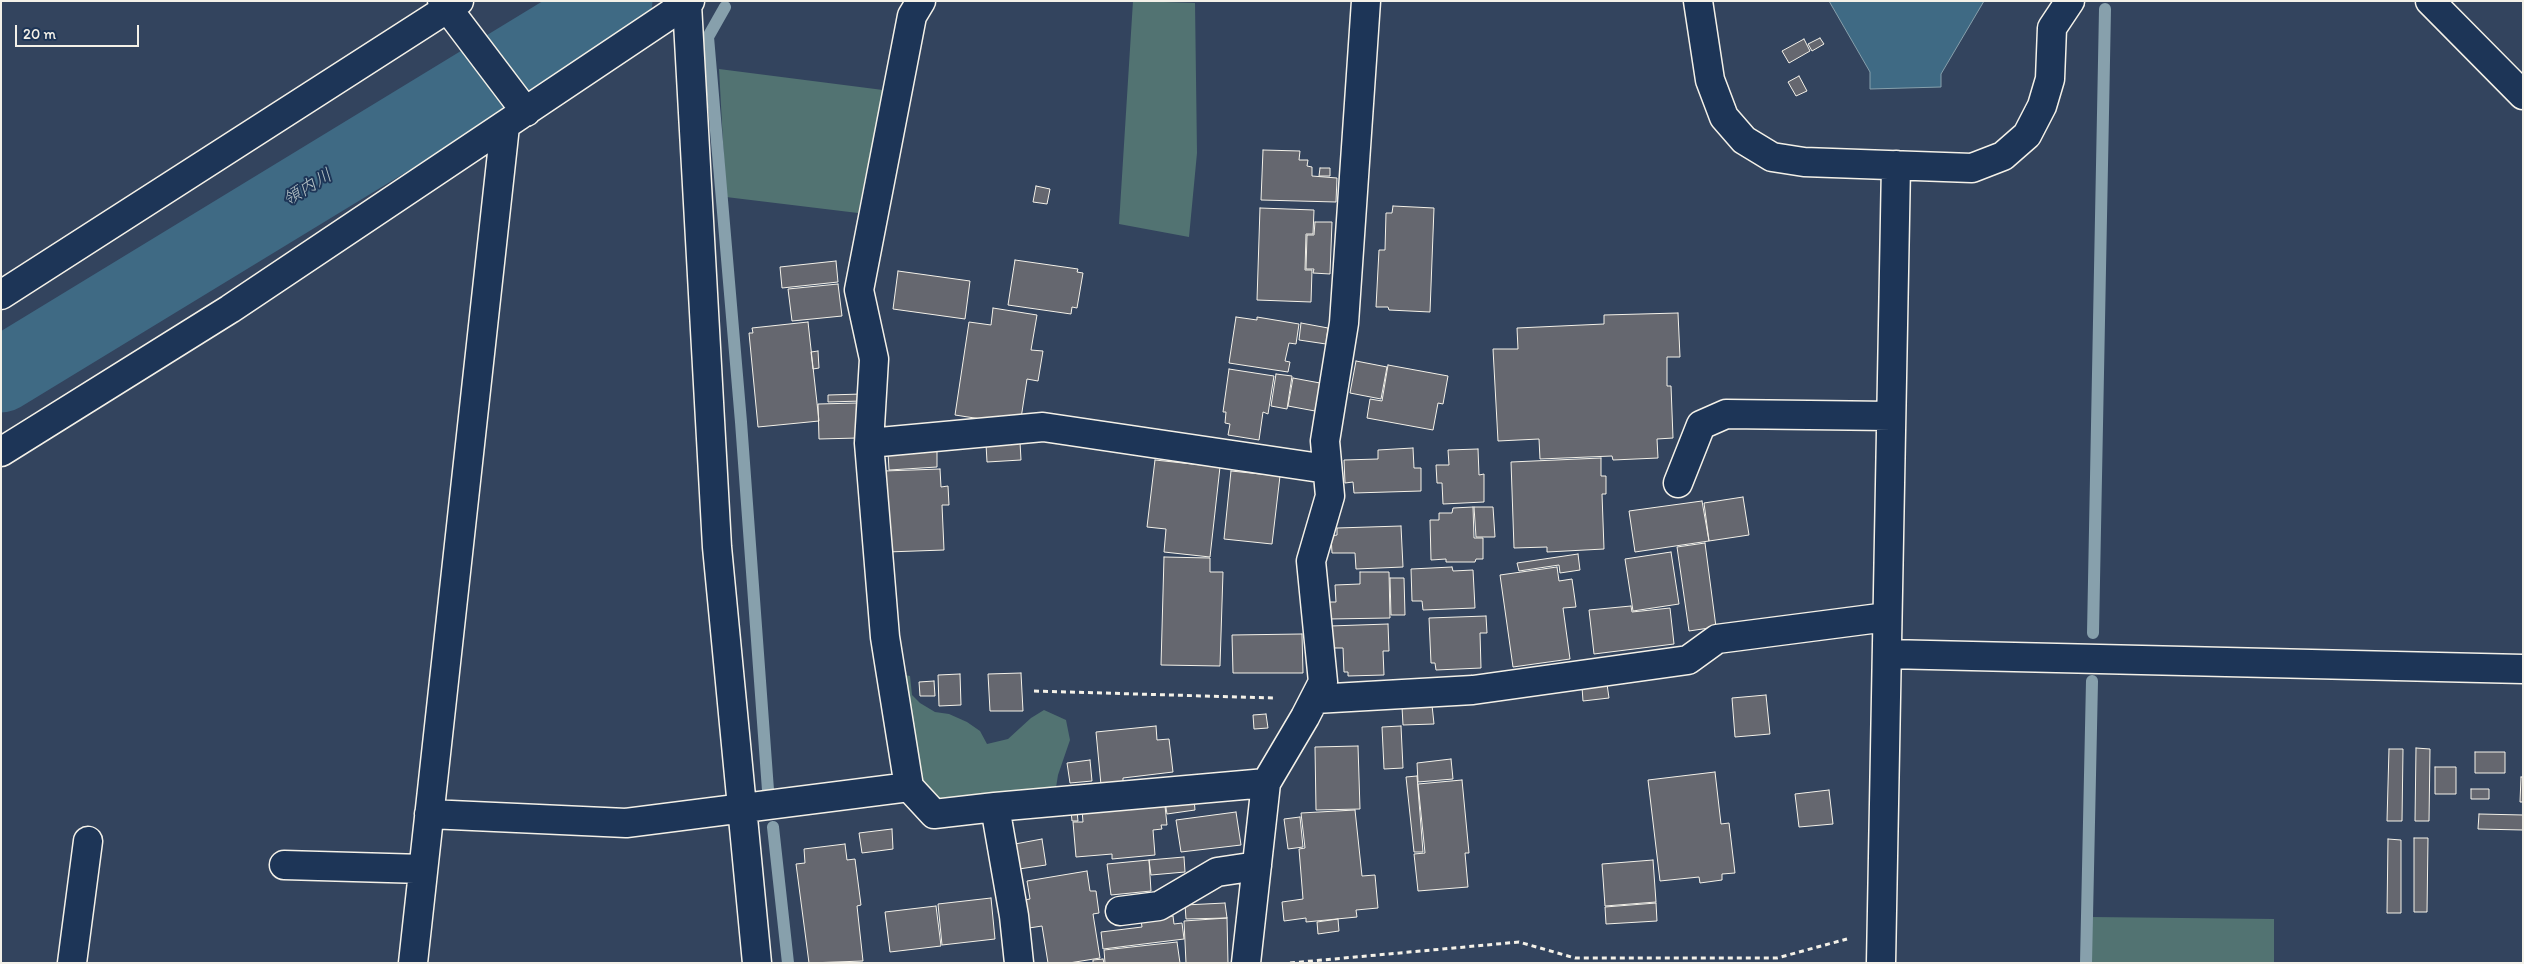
<!DOCTYPE html>
<meta charset="utf-8">
<style>
body{margin:0}
#map{position:relative;width:2524px;height:964px;overflow:hidden;background:#33445e;font-family:Itim,sans-serif}
canvas{display:block}
.frame{position:absolute;inset:0;border:2px solid #f4f1e8;pointer-events:none}
.scale{position:absolute;left:15px;top:25px;width:124px;height:22px;box-sizing:border-box;border:2px solid #f4f1e8;border-top:0;padding-left:6px;font-size:15px;line-height:18px;white-space:nowrap;color:#f4f1e8;-webkit-text-stroke:4px #1d3557;paint-order:stroke}
</style>
<div id="map">
<canvas width="2524" height="964"></canvas>
<div class="frame"></div>
<div class="scale">20 m</div>
</div>
<script>
const g = document.querySelector('canvas').getContext('2d');
g.lineJoin = 'round';
function fill(path, color) { g.fillStyle = color; g.fill(path, 'evenodd'); }
const shape = rows => new Path2D(rows.map(r => 'M' + r).join(''));
function stroke(path, color, width, dash) { g.strokeStyle = color; g.lineWidth = width; g.lineCap = dash ? 'butt' : 'round'; g.setLineDash(dash || []); g.stroke(path); }
function label(font, color, halo, rows, align = 'center') {
  g.font = font + ' Itim,"Klee One",sans-serif'; g.lineWidth = 4; g.setLineDash([]); g.textBaseline = 'middle'; g.strokeStyle = halo; g.fillStyle = color; for (const [text, x, y, turn = 0] of rows) {
    g.save(); g.translate(x, y); g.rotate((+turn || 0) * Math.PI / 180); g.textAlign = isNaN(turn) ? turn : align; if (halo) g.strokeText(text, 0, 0); g.fillText(text, 0, 0); g.restore();
  }
}
fill(shape([
 [1133,1,1195,3,1197,153,1189,237,1119,224],
 [719,69,883,90,858,213,726,197],
 [900,674,910,676,912,695,920,703,935,712,949,714,967,722,980,731,987,744,1008,739,1031,718,1044,710,1066,720,1070,740,1058,775,1055,794,943,804,917,785],
 [2092,917,2274,919,2274,963,2092,963]
]), '#527372');
const water = shape([
 [1829,1,1984,1,1941,74,1941,87,1870,89,1870,72,1829,1]
]);
fill(water, '#3f6a84');
stroke(water, '#87a0ac', 1);
stroke(shape([
 [725,7,708,37,741,422,768,790],
 [2093,633,2105,9],
 [773,827,788,963],
 [2086,963,2092,681]
]), '#87a0ac', 12);
stroke(shape([
 [1,375,615,1]
]), '#3f6a84', 75);
const building = shape([
 [1820,38,1824,44,1812,51,1808,44,1820,38],
 [1804,39,1810,51,1789,63,1782,51,1804,39],
 [1799,76,1807,91,1796,96,1788,82,1799,76],
 [1263,150,1300,151,1299,160,1308,160,1307,166,1312,167,1312,176,1337,178,1336,202,1261,200,1263,150],
 [1320,168,1330,168,1330,176,1319,176,1320,168],
 [1036,186,1050,189,1047,204,1033,202,1036,186],
 [1393,206,1434,208,1430,312,1389,310,1388,307,1376,307,1379,250,1385,250,1386,213,1392,213,1393,206],
 [1260,208,1314,210,1313,234,1306,234,1305,270,1312,270,1311,302,1257,300,1260,208],
 [1315,222,1332,222,1330,274,1313,273,1314,269,1306,269,1307,235,1314,235,1315,222],
 [1015,260,1078,269,1077,272,1083,273,1077,308,1072,307,1071,314,1008,305,1015,260],
 [836,261,838,282,782,288,780,267,836,261],
 [898,271,970,281,965,319,893,309,898,271],
 [838,284,842,316,792,321,788,289,838,284],
 [993,308,1037,315,1031,350,1043,351,1038,381,1027,379,1020,425,955,415,969,322,991,325,993,308],
 [1678,313,1680,357,1667,357,1667,386,1671,386,1673,438,1657,439,1658,458,1613,460,1612,456,1540,459,1539,439,1498,441,1493,349,1518,349,1517,328,1604,324,1604,315,1678,313],
 [1236,317,1257,320,1257,317,1299,324,1296,344,1289,343,1285,361,1290,362,1288,372,1229,363,1236,317],
 [808,322,819,421,758,427,749,333,753,333,752,328,808,322],
 [1301,323,1328,328,1326,344,1299,340,1301,323],
 [818,351,819,368,813,369,811,352,818,351],
 [1356,361,1387,367,1381,399,1350,393,1356,361],
 [1388,365,1448,376,1443,404,1438,403,1433,430,1367,418,1370,399,1382,401,1388,365],
 [1229,369,1274,376,1268,414,1263,412,1259,440,1228,435,1230,424,1225,423,1226,412,1223,412,1229,369],
 [1276,374,1292,376,1287,409,1271,406,1276,374],
 [1293,378,1320,383,1315,411,1288,406,1293,378],
 [862,394,862,401,828,402,828,395,862,394],
 [857,403,858,438,819,439,818,404,857,403],
 [1020,442,1021,460,987,462,986,444,1020,442],
 [1413,448,1414,468,1421,468,1421,491,1354,493,1353,482,1345,483,1344,460,1378,459,1378,450,1413,448],
 [1478,449,1479,475,1484,474,1484,502,1443,504,1442,483,1437,483,1436,465,1449,465,1448,450,1478,449],
 [937,450,937,467,889,470,888,452,937,450],
 [1601,458,1601,476,1606,476,1606,494,1602,494,1604,549,1547,552,1547,547,1514,548,1511,462,1601,458],
 [1155,460,1220,467,1210,557,1164,552,1166,529,1147,527,1155,460],
 [940,469,941,487,948,486,949,505,942,505,944,550,887,552,884,471,940,469],
 [1231,471,1280,476,1272,544,1224,539,1231,471],
 [1743,497,1749,535,1709,541,1704,503,1743,497],
 [1702,501,1709,541,1635,552,1629,511,1702,501],
 [1473,507,1474,538,1483,538,1483,559,1476,559,1475,562,1446,562,1446,559,1431,560,1430,520,1439,520,1439,513,1452,513,1453,508,1473,507],
 [1474,507,1493,507,1495,537,1476,537,1474,507],
 [1401,526,1403,567,1356,569,1355,553,1332,553,1331,536,1337,535,1337,528,1401,526],
 [1705,543,1716,627,1689,631,1677,547,1705,543],
 [1671,552,1679,604,1633,611,1625,559,1671,552],
 [1578,554,1580,570,1560,573,1559,565,1519,571,1517,563,1578,554],
 [1164,557,1210,558,1210,572,1223,572,1220,666,1161,665,1164,557],
 [1452,567,1453,571,1473,570,1475,608,1423,610,1422,601,1412,601,1411,569,1452,567],
 [1557,567,1559,581,1572,579,1576,607,1563,608,1570,659,1513,667,1500,575,1557,567],
 [1360,572,1389,572,1390,618,1329,619,1329,602,1336,602,1335,585,1360,584,1360,572],
 [1390,578,1404,578,1405,615,1391,615,1390,578],
 [1631,606,1632,612,1670,608,1674,644,1594,654,1589,610,1631,606],
 [1486,616,1487,633,1480,633,1481,668,1436,670,1435,663,1431,663,1429,618,1486,616],
 [1388,624,1389,651,1383,651,1384,675,1348,676,1348,672,1344,672,1343,648,1331,648,1330,626,1388,624],
 [1302,634,1303,673,1233,673,1232,635,1302,634],
 [1021,673,1023,711,990,711,988,674,1021,673],
 [960,674,961,705,939,706,938,675,960,674],
 [934,681,935,696,920,696,919,682,934,681],
 [1607,684,1609,698,1583,701,1582,687,1607,684],
 [1766,695,1770,734,1735,737,1732,698,1766,695],
 [1432,705,1434,724,1403,725,1402,707,1432,705],
 [1266,714,1268,728,1254,729,1253,715,1266,714],
 [1156,726,1157,740,1169,739,1173,772,1123,778,1123,783,1101,785,1096,732,1156,726],
 [1401,726,1403,768,1384,769,1382,727,1401,726],
 [1358,746,1360,809,1316,810,1315,747,1358,746],
 [2416,748,2430,749,2429,821,2415,821,2416,748],
 [2389,749,2403,749,2402,821,2387,821,2389,749],
 [2475,752,2505,752,2505,773,2475,773,2475,752],
 [1451,759,1453,779,1418,782,1417,763,1451,759],
 [1090,760,1092,781,1070,783,1067,763,1090,760],
 [2435,767,2456,767,2456,794,2435,794,2435,767],
 [1715,772,1721,824,1729,823,1735,873,1722,874,1722,880,1700,883,1699,877,1660,881,1648,780,1715,772],
 [1417,776,1423,852,1414,852,1406,777,1417,776],
 [2521,777,2523,777,2523,802,2520,802,2521,777],
 [1462,780,1469,853,1465,853,1468,887,1418,891,1414,854,1425,853,1418,784,1462,780],
 [2471,789,2489,789,2489,799,2471,799,2471,789],
 [1829,790,1833,824,1799,827,1795,794,1829,790],
 [1194,799,1195,810,1167,814,1165,802,1194,799],
 [1159,803,1160,807,1165,806,1167,825,1161,825,1162,829,1153,830,1155,855,1112,859,1112,854,1076,857,1073,822,1083,822,1082,810,1159,803],
 [1355,810,1362,876,1375,875,1378,908,1356,910,1357,917,1306,922,1306,918,1284,921,1282,902,1303,899,1299,849,1305,848,1301,813,1355,810],
 [1071,811,1077,811,1078,821,1072,821,1071,811],
 [1236,812,1241,845,1181,852,1176,820,1236,812],
 [2479,814,2523,815,2523,830,2478,829,2479,814],
 [1300,817,1303,847,1288,849,1284,819,1300,817],
 [892,829,893,849,862,853,859,833,892,829],
 [2414,838,2428,838,2427,912,2414,912,2414,838],
 [1042,839,1046,865,1019,869,1015,844,1042,839],
 [2388,839,2401,840,2401,913,2387,913,2388,839],
 [845,844,847,860,855,859,861,905,857,906,863,961,809,963,796,864,805,863,804,849,845,844],
 [1184,857,1185,872,1151,875,1149,860,1184,857],
 [1149,860,1151,891,1111,895,1107,864,1149,860],
 [1653,860,1656,902,1605,906,1602,864,1653,860],
 [1087,871,1090,891,1096,891,1099,913,1093,914,1100,958,1069,963,1048,963,1042,926,1029,928,1024,900,1030,899,1027,881,1087,871],
 [991,898,995,939,942,945,938,904,991,898],
 [1225,903,1227,918,1186,919,1185,905,1225,903],
 [1656,903,1657,921,1606,924,1605,907,1656,903],
 [936,906,941,946,890,952,885,912,936,906],
 [1173,916,1174,924,1182,923,1184,939,1103,949,1101,932,1142,927,1141,920,1173,916],
 [1227,918,1228,963,1186,963,1184,921,1227,918],
 [1338,919,1339,931,1318,934,1317,922,1338,919],
 [1177,942,1180,963,1105,963,1104,950,1177,942],
 [1103,959,1104,963,1093,963,1093,960,1103,959]
]);
fill(building, '#65676f');
stroke(building, '#f4f1e8', 1);
const minor = shape([
 [442,1,526,112],
 [921,1,912,16,859,290,874,359,869,443,885,637,909,787,934,814,995,807,1014,916,1019,963],
 [1698,1,1710,80,1724,117,1744,140,1772,157,1804,162,1972,168,2003,156,2027,135,2042,106,2050,79,2052,28,2070,1],
 [2430,1,2523,95],
 [687,4,717,547,757,963],
 [1,295,459,1],
 [869,443,1043,427,1327,469],
 [1,452,230,309,690,1],
 [1678,483,1701,425,1726,414,1891,416],
 [1887,654,2523,669],
 [1315,699,1473,690,1688,660,1717,639,1887,617],
 [995,807,1266,783],
 [429,814,626,823,909,787],
 [284,865,423,869],
 [1120,911,1159,906,1217,872,1257,866],
 [72,963,88,841],
 [413,963,505,126],
 [1246,963,1266,783,1305,717,1323,682,1311,561,1330,496,1325,441,1344,323,1366,1],
 [1881,963,1896,165]
]);
stroke(minor, '#f4f1e8', 31);
stroke(shape([
 [1034,691,1273,698],
 [1290,963,1519,942,1575,958,1777,958,1847,939]
]), '#f4f1e8', 3, [5, 4]);
stroke(minor, '#1d3557', 28);
label('italic 18px', '#b5c2c5', '#1d3557', [
 ["領内川",308,188,-31]
]);
</script>
